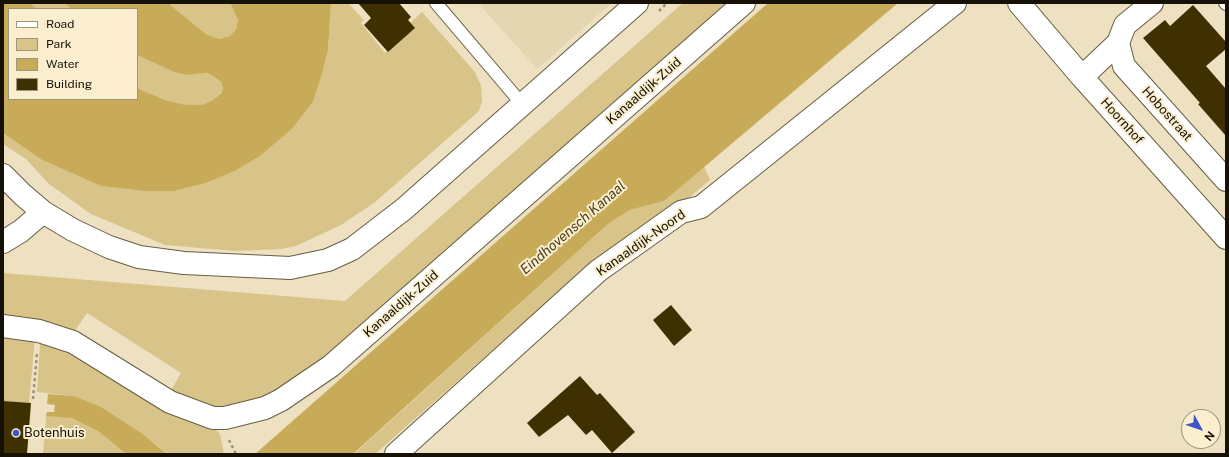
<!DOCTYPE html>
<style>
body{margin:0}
#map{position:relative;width:1229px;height:457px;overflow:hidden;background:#ede1c2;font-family:"Public Sans",sans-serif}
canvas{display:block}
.frame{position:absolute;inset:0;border:4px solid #151106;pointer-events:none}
.legend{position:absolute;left:8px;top:8px;width:130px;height:92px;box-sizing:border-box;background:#faeecf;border:1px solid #9e967f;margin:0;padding:5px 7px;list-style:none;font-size:12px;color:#151106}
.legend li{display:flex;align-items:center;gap:8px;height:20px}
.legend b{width:20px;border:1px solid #9e967f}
.north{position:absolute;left:1181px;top:409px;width:40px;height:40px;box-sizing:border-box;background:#faeecf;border:1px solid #9e967f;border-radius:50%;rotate:130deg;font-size:11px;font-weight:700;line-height:16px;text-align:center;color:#151106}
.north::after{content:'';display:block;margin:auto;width:14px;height:18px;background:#3e55c8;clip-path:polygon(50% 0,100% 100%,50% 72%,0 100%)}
</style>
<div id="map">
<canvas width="1229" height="457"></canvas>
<div class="frame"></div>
<ul class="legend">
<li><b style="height:5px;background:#fff"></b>Road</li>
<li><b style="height:11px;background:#d8c388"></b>Park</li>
<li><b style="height:11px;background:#c8ab59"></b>Water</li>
<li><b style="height:11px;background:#3e3000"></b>Building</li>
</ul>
<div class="north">N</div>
</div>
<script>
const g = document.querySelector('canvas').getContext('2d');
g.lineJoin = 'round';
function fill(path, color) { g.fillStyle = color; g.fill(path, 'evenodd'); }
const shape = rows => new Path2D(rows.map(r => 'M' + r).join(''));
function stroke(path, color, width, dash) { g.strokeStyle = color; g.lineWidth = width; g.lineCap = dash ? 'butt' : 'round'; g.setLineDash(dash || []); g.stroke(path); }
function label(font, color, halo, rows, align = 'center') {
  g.font = font + ' "Public Sans",sans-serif'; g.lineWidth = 4; g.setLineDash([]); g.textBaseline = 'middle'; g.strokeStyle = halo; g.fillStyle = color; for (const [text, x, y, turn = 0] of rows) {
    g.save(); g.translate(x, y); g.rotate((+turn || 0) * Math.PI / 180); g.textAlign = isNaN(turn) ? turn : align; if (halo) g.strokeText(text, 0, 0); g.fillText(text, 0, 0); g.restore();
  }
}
fill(shape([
 [478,3,612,3,537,69]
]), '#e4d6b0');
fill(shape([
 [30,3,65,3,71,9,37,9],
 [168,3,230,3,238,20,236,29,230,36,219,39,206,34],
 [331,3,348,3,364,20,361,23,385,53,413,27,410,23,422,12,475,72,481,86,482,101,479,111,374,203,341,225,296,246,281,249,236,251,165,245,91,214,49,184,26,159,3,144,3,133,42,160,101,186,143,191,174,191,206,183,235,171,260,156,292,129,313,102,322,74,328,50],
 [683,3,730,3,343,346,274,393,234,408,209,408,170,392,181,373,87,313,74,332,3,317,3,273,345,301],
 [137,55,174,72,186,75,206,73,213,76,221,82,223,90,213,100,201,105,186,105,165,100,137,88],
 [704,166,710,180,679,206,591,263,375,454,354,454,608,224,630,210,664,201],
 [3,334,35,338,29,403,3,401],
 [43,339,59,344,167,412,196,424,216,430,220,434,224,454,166,454,143,434,100,407,74,396,37,392,40,343],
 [46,416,72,417,98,431,126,454,43,454]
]), '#d8c388');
fill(shape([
 [3,3,30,3,37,9,9,9,9,99,137,99,137,88,165,100,186,105,201,105,213,100,221,93,223,89,221,82,213,76,207,73,186,75,174,72,137,55,137,9,71,9,65,3,168,3,206,34,219,39,230,36,236,29,238,20,230,3,331,3,328,50,322,74,313,102,292,129,260,156,235,171,206,183,174,191,143,191,101,186,42,160,3,133],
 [768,3,898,3,664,201,630,210,608,224,353,454,255,454],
 [48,394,74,396,101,407,143,434,166,454,126,454,98,431,72,418,46,416,47,412,54,412,55,405,47,404]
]), '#c8ab59');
fill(shape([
 [358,3,399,3,411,17,408,20,415,28,388,52,364,25,371,18],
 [1193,5,1226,42,1226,49,1206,66,1226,89,1226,136,1198,104,1200,103,1143,38,1165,20,1170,26],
 [671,305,692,330,674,346,653,320],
 [580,376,597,395,600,393,635,432,612,453,592,430,586,435,568,415,539,437,527,423],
 [3,401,31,403,27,454,3,454]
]), '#3e3000');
const service = shape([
 [436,3,522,104],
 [1225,3,1226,4]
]);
const minor = shape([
 [1019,3,1082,77,1226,238],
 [1118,43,1124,66,1226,180],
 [1082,77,1118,43,1125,25,1152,3],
 [3,175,23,195,43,212,73,230,109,247,139,257,184,263,290,268,328,260,352,249,404,209,637,3],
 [3,242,21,231,43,212],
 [3,326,39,331,73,342,170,402,213,418,225,418,265,408,281,400,331,366,744,3],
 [396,454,598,271,681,212,701,207,955,3]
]);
stroke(service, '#675d41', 14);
stroke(minor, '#675d41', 24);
stroke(shape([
 [659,11,667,3],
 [33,399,37,353],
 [229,440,236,454]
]), '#9c937c', 2.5, [3, 3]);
stroke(service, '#fff', 12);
stroke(minor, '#fff', 22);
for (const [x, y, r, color] of [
 [16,433,4,"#3e55c8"]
]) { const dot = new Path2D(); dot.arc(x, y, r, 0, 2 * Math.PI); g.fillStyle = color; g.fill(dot); stroke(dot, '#faeecf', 1.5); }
label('13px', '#151106', '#faeecf', [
 ["Kanaaldijk-Zuid",644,91,-41],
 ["Hobostraat",1167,114,48],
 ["Hoornhof",1122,121,48],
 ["Kanaaldijk-Noord",641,243,-35],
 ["Kanaaldijk-Zuid",401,304,-41]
]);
label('13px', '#151106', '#faeecf', [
 ["Botenhuis",24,433]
], 'left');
label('italic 14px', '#4a3d19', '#faeecf', [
 ["Eindhovensch Kanaal",573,228,-41]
]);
</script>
